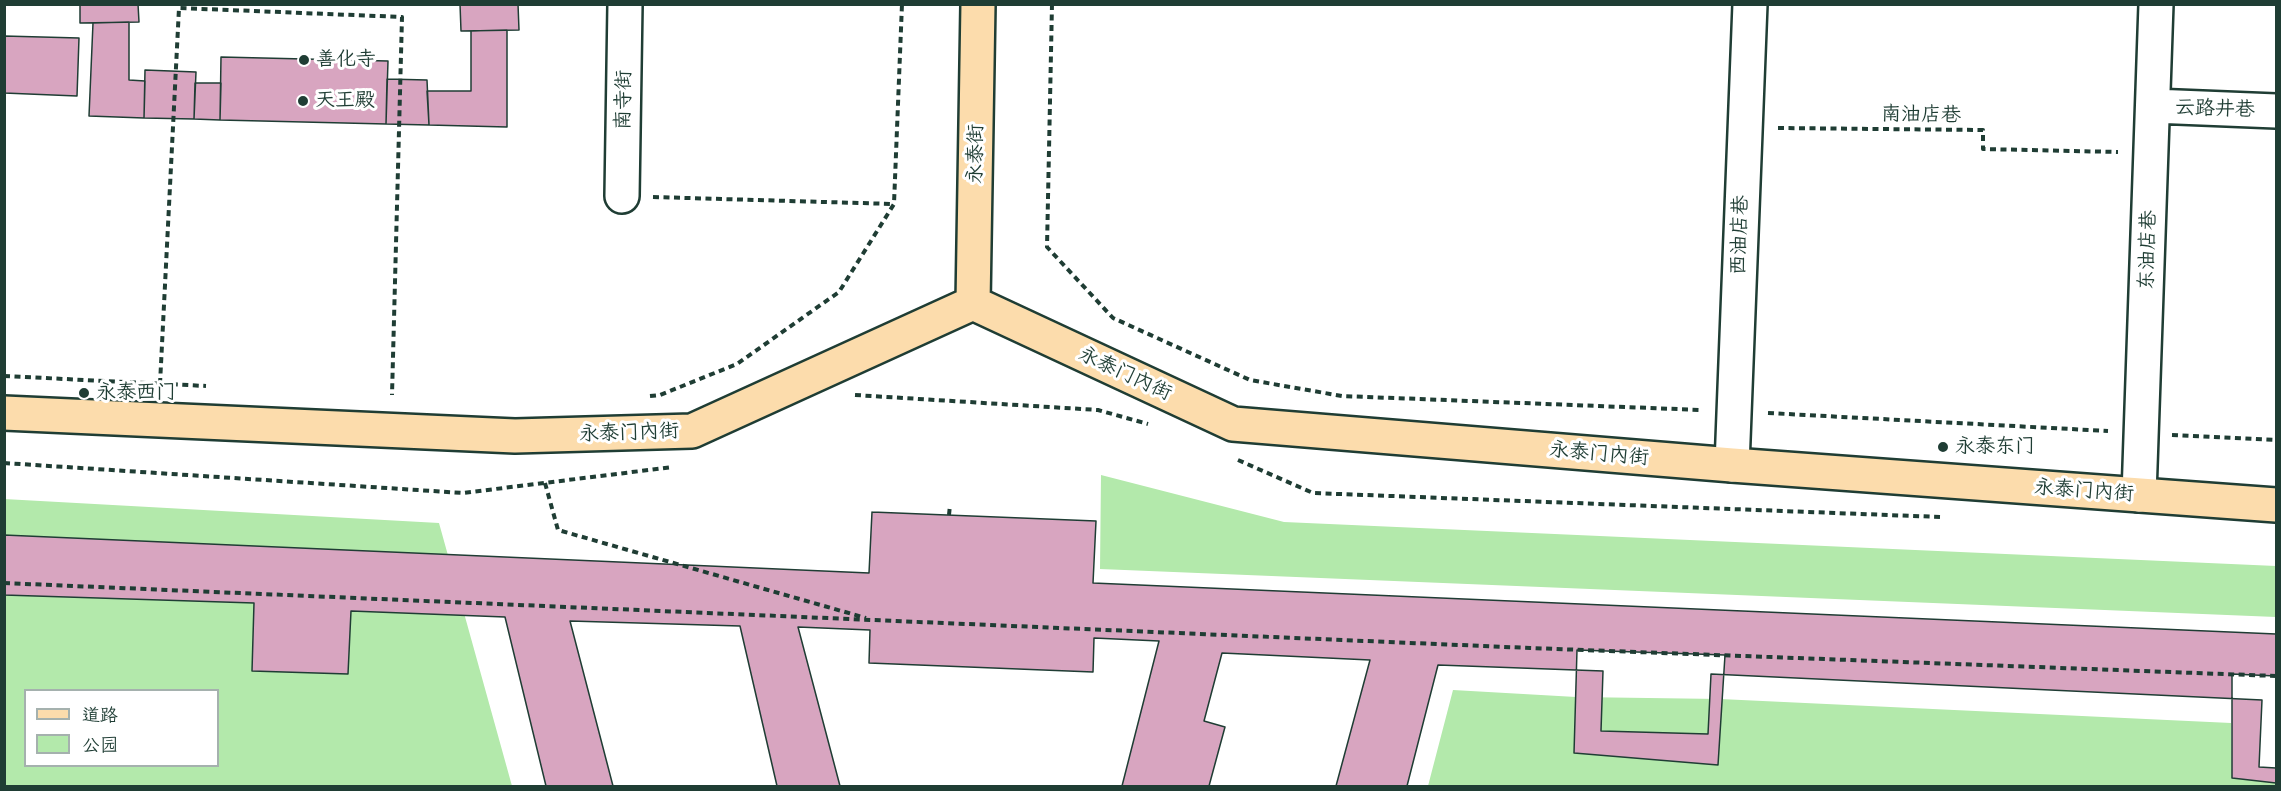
<!DOCTYPE html>
<meta charset="utf-8">
<style>
body{margin:0}
#map{position:relative;width:2281px;height:791px;overflow:hidden;background:#fff;font-family:"Patrick Hand","LXGW WenKai TC",sans-serif}
canvas{display:block}
.frame{position:absolute;inset:0;border:6px solid #1f3d34;pointer-events:none}
.legend{position:absolute;left:24px;top:689px;width:195px;height:78px;box-sizing:border-box;background:#fff;border:2px solid #a5b1ae;margin:0;padding:8px 10px;list-style:none;font-size:18px;color:#1f3d34}
.legend li{display:flex;align-items:center;gap:12px;height:30px}
.legend b{width:30px;border:2px solid #a5b1ae}
</style>
<div id="map">
<canvas width="2281" height="791"></canvas>
<div class="frame"></div>
<ul class="legend">
<li><b style="height:8px;background:#fcdcac"></b>道路</li>
<li><b style="height:16px;background:#b3e9ab"></b>公园</li>
</ul>
</div>
<script>
const g = document.querySelector('canvas').getContext('2d');
g.lineJoin = 'round';
function fill(path, color) { g.fillStyle = color; g.fill(path, 'evenodd'); }
const shape = rows => new Path2D(rows.map(r => 'M' + r).join(''));
function stroke(path, color, width, dash) { g.strokeStyle = color; g.lineWidth = width; g.lineCap = dash ? 'butt' : 'round'; g.setLineDash(dash || []); g.stroke(path); }
function label(font, color, halo, rows, align = 'center') {
  g.font = font + ' "Patrick Hand","LXGW WenKai TC",sans-serif'; g.lineWidth = 6; g.setLineDash([]); g.textBaseline = 'middle'; g.strokeStyle = halo; g.fillStyle = color; for (const [text, x, y, turn = 0] of rows) {
    g.save(); g.translate(x, y); g.rotate((+turn || 0) * Math.PI / 180); g.textAlign = isNaN(turn) ? turn : align; if (halo) g.strokeText(text, 0, 0); g.fillText(text, 0, 0); g.restore();
  }
}
fill(shape([
 [1101,475,1284,522,2276,566,2276,617,1100,569],
 [4,499,439,523,512,786,5,786],
 [26,690,218,690,218,766,26,766],
 [1453,690,1576,697,1720,699,2231,723,2232,778,2276,783,2276,786,1428,786]
]), '#b3e9ab');
const building = shape([
 [80,4,138,4,139,22,80,23,80,4],
 [460,4,518,4,519,30,461,31,460,4],
 [129,22,129,80,145,81,144,118,89,116,93,23,129,22],
 [507,30,507,127,429,125,427,91,471,91,471,31,507,30],
 [4,36,79,38,77,96,4,93,4,36],
 [221,57,388,61,386,124,220,120,221,57],
 [145,70,196,72,194,119,144,118,145,70],
 [387,79,427,80,429,125,386,124,387,79],
 [195,83,221,83,220,120,194,119,195,83],
 [872,512,1096,521,1093,583,2276,634,2276,768,2259,767,2262,700,1711,674,1708,734,1601,731,1603,671,1438,665,1407,786,1336,786,1370,660,1222,653,1204,721,1225,727,1209,786,1122,786,1159,641,1094,638,1093,672,869,663,870,630,798,627,840,786,777,786,740,626,570,621,613,786,546,786,505,617,351,611,348,674,252,671,254,603,4,595,4,535,869,573,872,512],
 [1577,650,1725,655,1718,765,1574,753,1577,650],
 [2232,674,2276,676,2276,783,2232,778,2232,674]
]);
fill(building, '#d8a5c0');
stroke(building, '#1f3d34', 1.5);
const minor = shape([
 [2153,106,2276,111],
 [622,196,625,4],
 [1732,465,1750,4],
 [2139,495,2156,4]
]);
const major = shape([
 [973,303,978,4],
 [4,413,515,436,692,431,973,303,1233,424,1732,465,2276,505]
]);
stroke(minor, '#1f3d34', 38);
stroke(major, '#1f3d34', 38);
stroke(shape([
 [1052,4,1047,247,1113,318,1250,380,1342,396,1701,410],
 [1778,128,1983,130,1983,149,2118,152],
 [653,197,894,204],
 [4,376,206,386],
 [160,384,179,8,402,17,392,395],
 [855,395,1098,410,1148,424],
 [650,396,660,395,737,364,839,292,894,204,902,4],
 [1768,413,2108,431],
 [2172,435,2276,440],
 [1238,460,1313,493,1940,517],
 [4,463,463,493,673,467],
 [545,483,558,530,866,618],
 [949,515,950,505],
 [4,583,1530,648,2276,676]
]), '#1f3d34', 4, [6, 4.5]);
stroke(minor, '#fff', 33);
stroke(major, '#fcdcac', 33);
for (const [x, y, r, color] of [
 [304,60,6,"#1f3d34"],
 [303,101,6,"#1f3d34"],
 [84,393,6,"#1f3d34"],
 [1943,447,6,"#1f3d34"]
]) { const dot = new Path2D(); dot.arc(x, y, r, 0, 2 * Math.PI); g.fillStyle = color; g.fill(dot); stroke(dot, '#fff', 2); }
label('20px', '#1f3d34', '#fff', [
 ["善化寺",316,60],
 ["天王殿",315,101],
 ["永泰西门",96,393],
 ["永泰东门",1955,447]
], 'left');
label('20px', '#1f3d34', '#fff', [
 ["南寺街",624,100,-89],
 ["云路井巷",2215,109,2],
 ["南油店巷",1921,115,1],
 ["永泰街",976,154,-89],
 ["西油店巷",1740,235,-88],
 ["东油店巷",2148,250,-88],
 ["永泰门内街",1125,374,25],
 ["永泰门内街",629,433,-2],
 ["永泰门内街",1599,454,5],
 ["永泰门内街",2084,491,4]
]);
</script>
